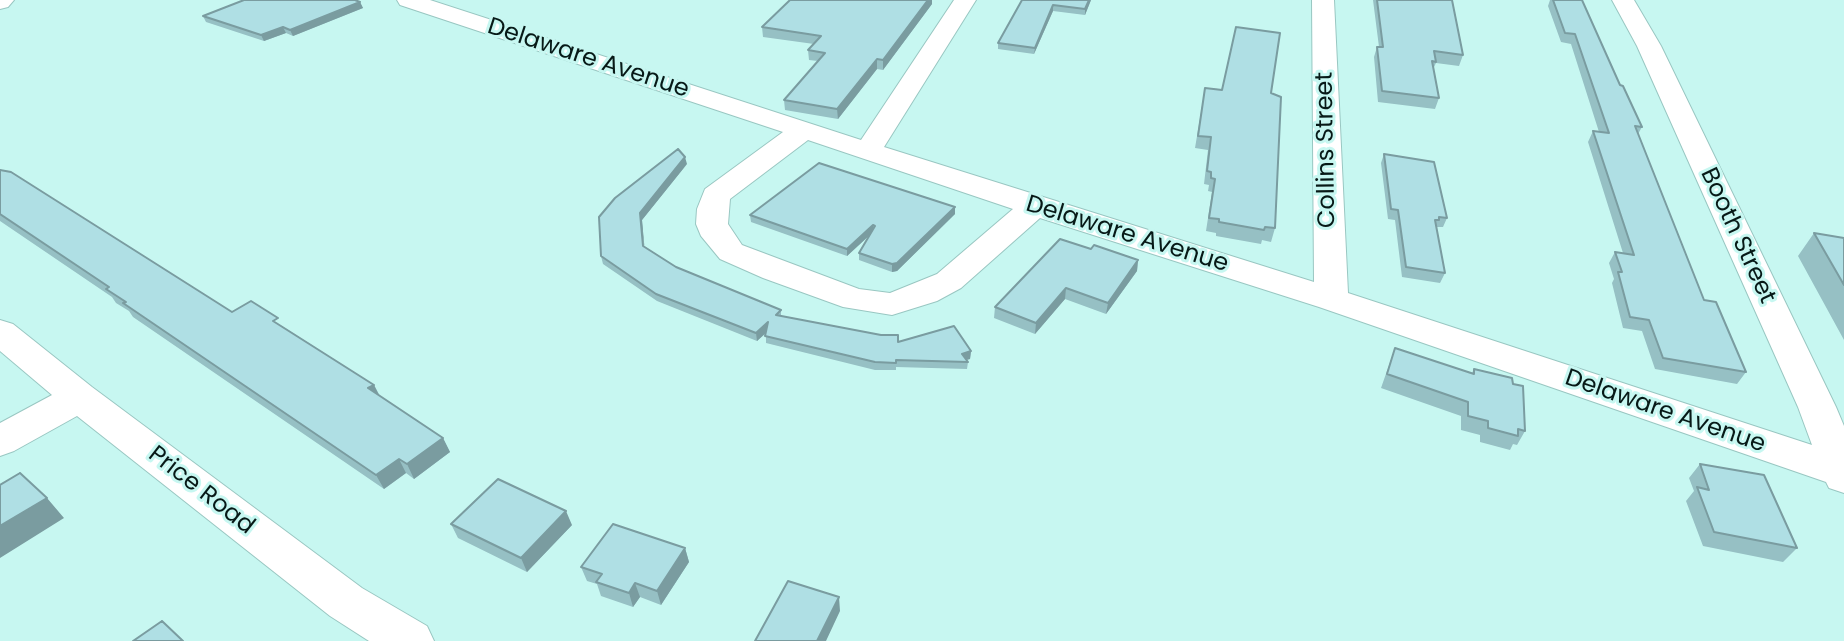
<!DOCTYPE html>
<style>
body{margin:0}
canvas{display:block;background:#c7f7f1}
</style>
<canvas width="1844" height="641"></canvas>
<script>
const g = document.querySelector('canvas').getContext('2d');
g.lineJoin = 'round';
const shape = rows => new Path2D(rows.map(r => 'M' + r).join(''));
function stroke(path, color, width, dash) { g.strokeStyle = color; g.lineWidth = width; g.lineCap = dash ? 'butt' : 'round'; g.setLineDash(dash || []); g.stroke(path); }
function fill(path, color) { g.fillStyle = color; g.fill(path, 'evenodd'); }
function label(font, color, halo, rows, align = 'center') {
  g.font = font + ' Poppins,sans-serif'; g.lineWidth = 6; g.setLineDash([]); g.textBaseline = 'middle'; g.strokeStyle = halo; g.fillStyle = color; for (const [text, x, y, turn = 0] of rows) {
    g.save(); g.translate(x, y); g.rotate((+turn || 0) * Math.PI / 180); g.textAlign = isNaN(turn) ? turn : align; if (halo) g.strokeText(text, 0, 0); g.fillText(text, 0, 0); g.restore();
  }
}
const minor = shape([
 [0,0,14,0,8,7,0,9,0,0],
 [397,0,430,0,861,140,954,0,976,0,884,147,1314,282,1312,0,1334,0,1348,293,1812,445,1798,407,1637,46,1612,0,1634,0,1661,46,1836,407,1844,426,1844,493,1829,488,1826,482,1319,307,1040,218,961,288,937,301,892,315,843,307,763,278,720,259,701,236,696,224,697,209,705,189,783,132,400,5,397,0],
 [808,140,1013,209,937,274,890,293,859,289,742,245,728,224,730,199,808,140],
 [0,320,13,324,92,387,362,588,427,626,434,641,369,641,330,616,77,416,14,451,0,456,0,423,52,395,0,351,0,320]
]);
stroke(minor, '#99c7c2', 2);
fill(minor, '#fff');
fill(shape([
 [1022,0,1091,0,1085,15,1053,11,1034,54,998,49,998,43],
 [1373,0,1452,0,1463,55,1459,66,1436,63,1433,69,1439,98,1435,109,1378,102,1374,57,1377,47,1379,47],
 [1550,0,1582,0,1620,85,1642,127,1638,134,1704,300,1746,372,1737,384,1655,369,1642,331,1623,328,1612,283,1614,279,1609,263,1615,252,1623,253,1588,142,1593,131,1599,132,1571,44,1561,42,1548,6],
 [360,2,363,8,293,36,286,33,264,41,206,22,203,16],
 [932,4,883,70,877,69,838,119,785,110,784,100,818,61,809,60,808,50,814,44,763,37,762,27],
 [1205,88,1271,93,1275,228,1271,242,1262,240,1261,244,1216,236,1216,233,1206,231,1212,192,1208,191,1209,185,1204,184,1208,150,1195,148],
 [1384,154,1447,218,1443,227,1437,227,1436,228,1445,273,1440,283,1402,277,1395,220,1388,219,1381,163],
 [687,164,642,220,644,246,676,267,781,310,781,316,881,335,898,335,898,342,971,351,970,359,966,360,968,362,967,369,896,367,896,370,875,370,766,343,766,333,757,341,657,301,603,264,601,256],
 [0,170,232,312,282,326,374,385,380,396,443,438,450,452,414,479,406,473,384,489,133,317,129,311,116,303,112,297,0,221],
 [955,214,897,271,892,272,859,260,859,253,870,235,847,256,751,222,750,215],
 [1814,233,1844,238,1844,340,1798,256],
 [1091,249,1138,260,1137,271,1106,314,1065,299,1035,334,994,318,995,307],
 [1395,348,1472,373,1474,369,1513,384,1525,431,1517,445,1513,444,1510,450,1480,442,1480,435,1461,430,1461,416,1381,388],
 [1700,464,1797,548,1783,562,1703,546,1686,501,1694,491,1689,478],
 [451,524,572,525,527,572,458,538],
 [685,548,689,562,661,605,640,597,633,607,601,596,597,584,587,581,581,567]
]), '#96c0c4');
fill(shape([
 [926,0,932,0,932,4,883,70,883,60],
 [1089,0,1091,0,1085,15,1085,9],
 [360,2,363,8,293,36,290,30],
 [1053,5,1053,11,1034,54,1035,48],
 [283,27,286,33,264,41,261,35],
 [877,59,877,69,838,119,837,109],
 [685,157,687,164,642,220,645,253,640,213],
 [955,207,955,214,897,271,892,272,892,264],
 [873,225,873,232,847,256,847,249],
 [1138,260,1137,271,1106,314,1108,303],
 [1066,288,1065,299,1035,334,1036,323],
 [768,322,769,330,757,341,756,333],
 [971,351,970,359,962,361,962,354],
 [374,385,381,399,368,388],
 [443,438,450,452,414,479,407,464],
 [399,459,406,473,384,489,376,475],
 [47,498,64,518,0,558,0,526],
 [566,511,572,525,527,572,521,558],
 [685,548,689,562,661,605,657,591],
 [635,583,640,597,633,607,629,593],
 [839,597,840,611,826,641,817,641]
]), '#7a9ca0');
const building = shape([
 [244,0,355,0,360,2,290,30,283,27,261,35,203,16,244,0],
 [790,0,928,0,883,60,877,59,837,109,784,100,825,53,808,50,821,36,762,27,790,0],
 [1022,0,1089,0,1085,9,1053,5,1035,48,998,43,1022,0],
 [1377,0,1452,0,1463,55,1434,51,1436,62,1432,61,1439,98,1382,91,1377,47,1383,47,1377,0],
 [1553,0,1582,0,1620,85,1623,86,1642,127,1635,126,1704,300,1716,302,1746,372,1663,358,1649,320,1630,317,1618,272,1622,272,1615,252,1634,255,1593,131,1609,133,1575,34,1565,33,1553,0],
 [1236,27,1280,33,1271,93,1281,97,1275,228,1265,227,1264,230,1219,222,1219,219,1209,218,1215,179,1211,178,1211,172,1207,171,1211,137,1198,136,1205,88,1222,90,1236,27],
 [678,149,685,157,640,213,643,246,676,267,781,310,776,315,881,335,898,335,898,342,954,326,971,351,962,354,968,362,896,360,896,363,875,362,765,336,768,322,756,333,656,294,601,256,599,217,615,198,678,149],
 [1384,154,1434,162,1447,218,1439,217,1439,220,1435,220,1445,273,1406,267,1398,210,1391,209,1384,154],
 [819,163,955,207,897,263,892,264,859,253,875,226,873,225,847,249,750,215,819,163],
 [0,170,11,172,232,312,251,301,278,318,273,321,374,385,368,388,443,438,407,464,399,459,376,475,123,303,126,302,106,289,109,287,0,214,0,170],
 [1814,233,1844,238,1844,285,1814,233],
 [1060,239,1091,249,1094,245,1138,260,1108,303,1066,288,1036,323,995,307,1060,239],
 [1395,348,1474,374,1474,369,1512,378,1513,384,1523,386,1525,431,1518,429,1518,436,1488,428,1488,421,1468,416,1468,402,1387,374,1395,348],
 [1700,464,1764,475,1797,548,1714,532,1697,487,1709,490,1700,464],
 [20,473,47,498,0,526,0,485,20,473],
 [498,479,566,511,521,558,451,524,498,479],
 [613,524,685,548,657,591,635,583,629,593,596,582,602,574,581,567,613,524],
 [788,581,839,597,817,641,755,641,788,581],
 [162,621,183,641,133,641,162,621]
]);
fill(building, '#afdfe4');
stroke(building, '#7a9ca0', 2);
label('24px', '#071917', '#c7f7f1', [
 ["Delaware Avenue",588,59,18],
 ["Collins Street",1327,150,-91],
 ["Delaware Avenue",1127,235,17],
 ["Booth Street",1737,236,65],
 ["Delaware Avenue",1665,412,19],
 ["Price Road",201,491,38]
]);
</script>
